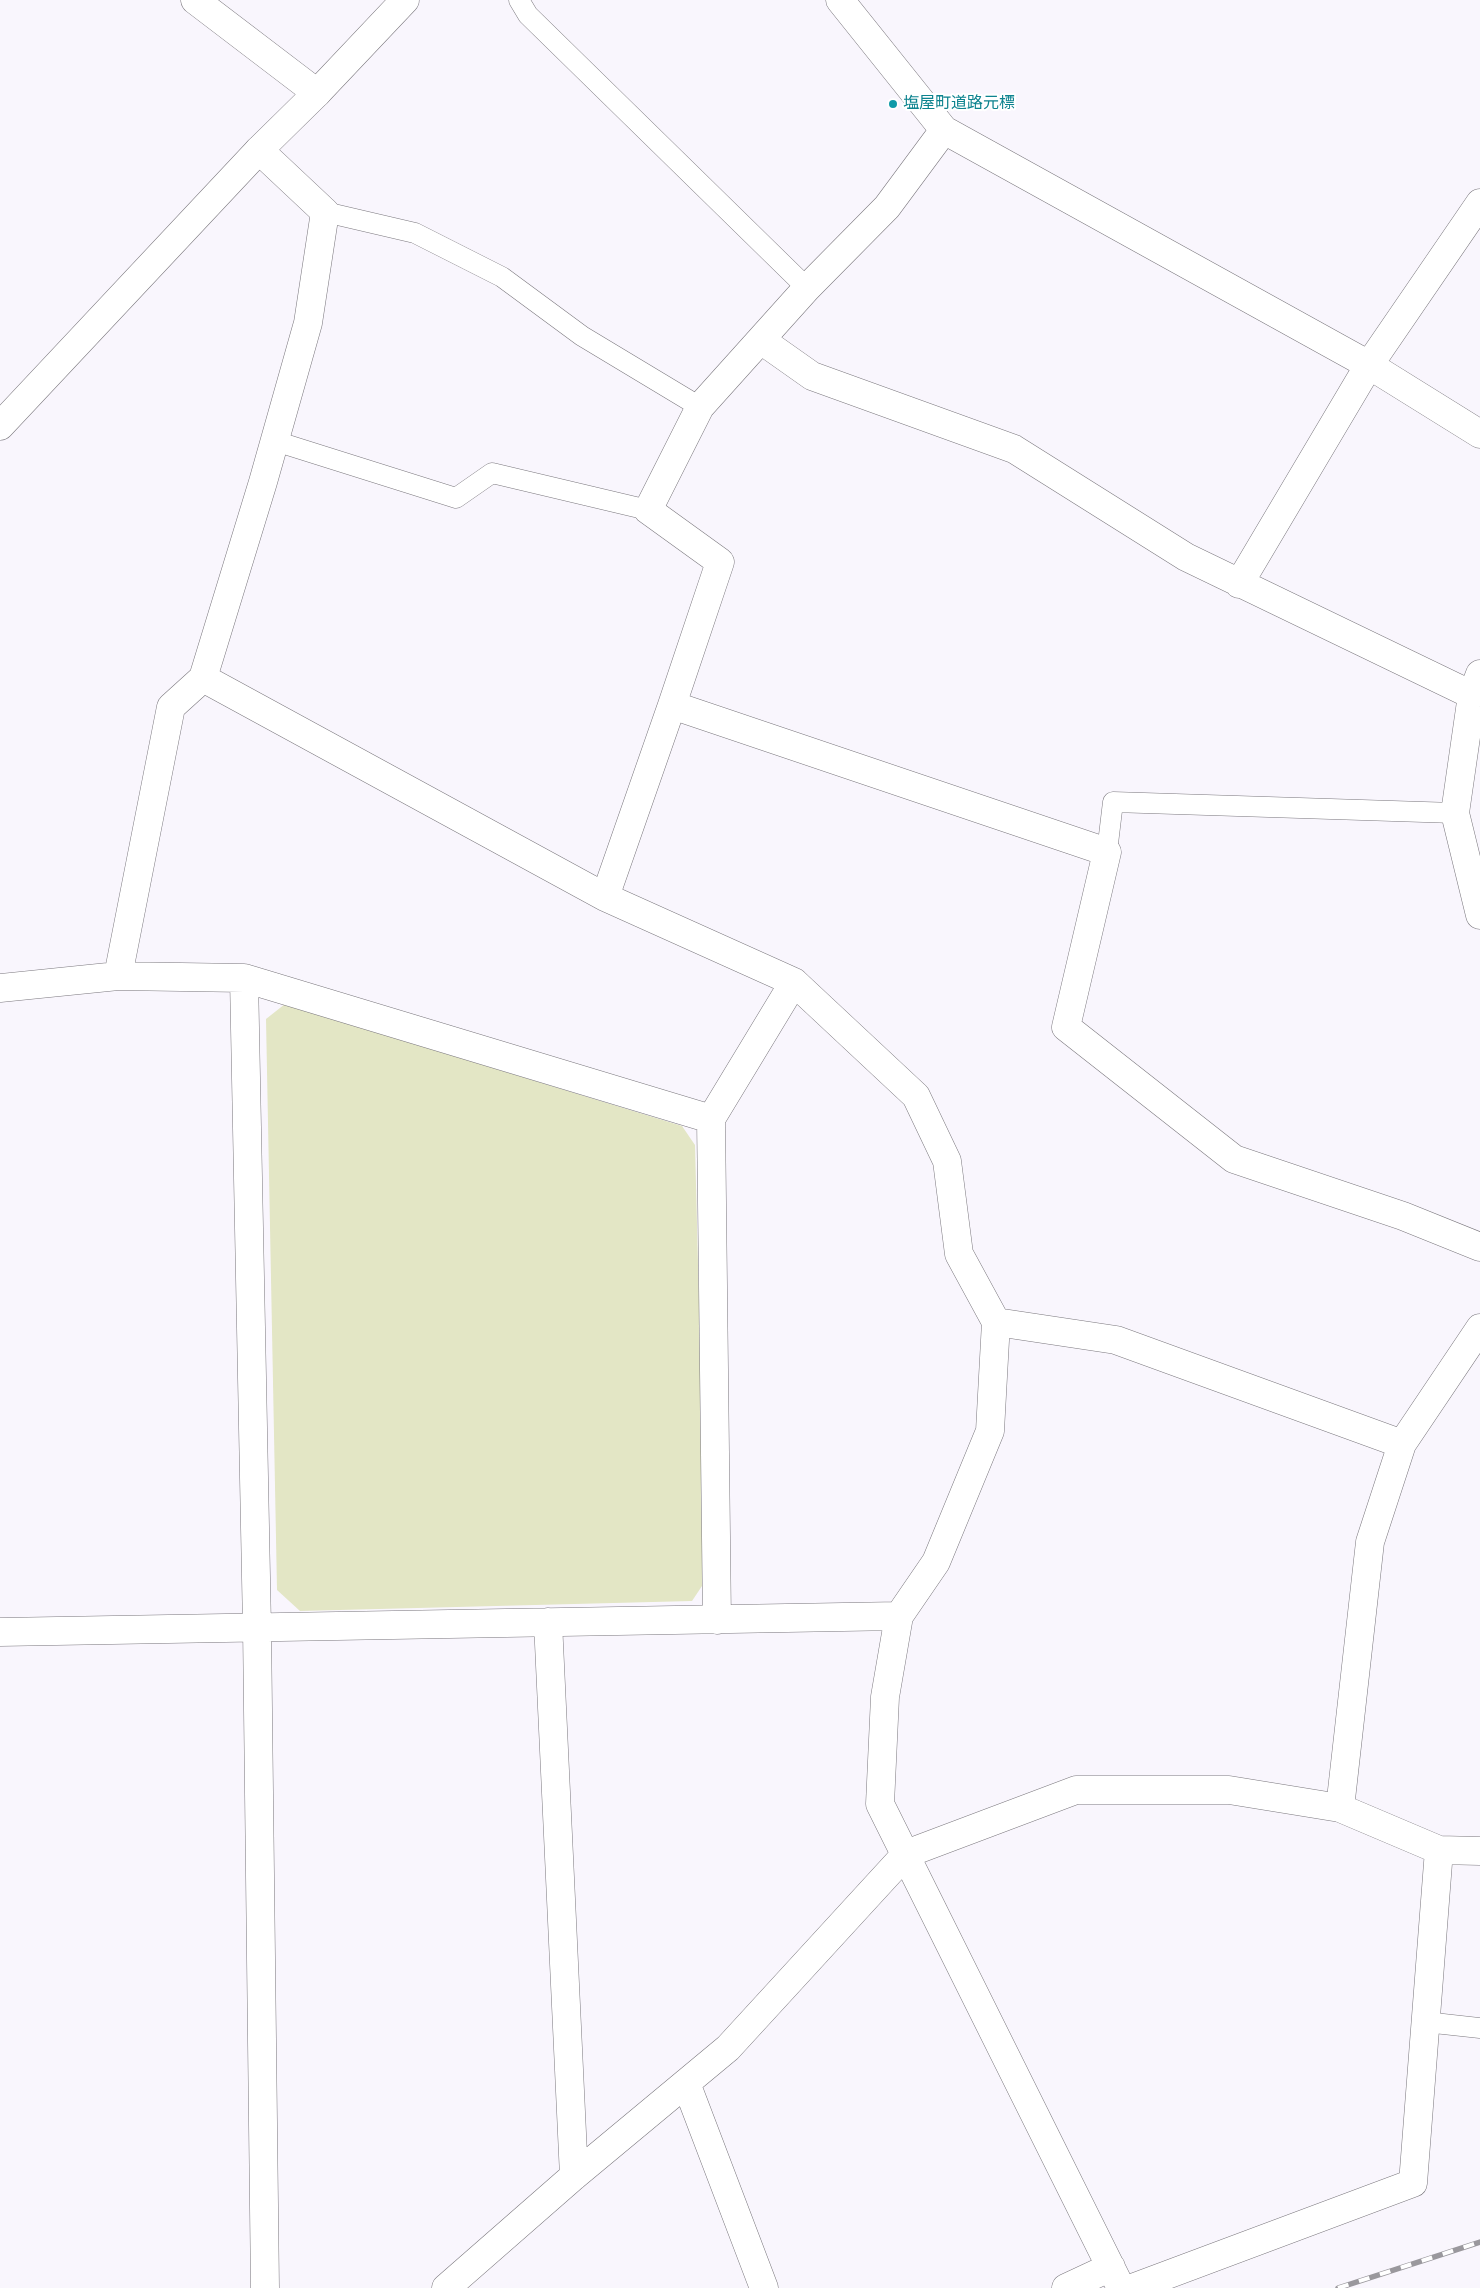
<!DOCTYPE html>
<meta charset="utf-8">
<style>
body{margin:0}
canvas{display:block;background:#f9f6fd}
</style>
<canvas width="1480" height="2288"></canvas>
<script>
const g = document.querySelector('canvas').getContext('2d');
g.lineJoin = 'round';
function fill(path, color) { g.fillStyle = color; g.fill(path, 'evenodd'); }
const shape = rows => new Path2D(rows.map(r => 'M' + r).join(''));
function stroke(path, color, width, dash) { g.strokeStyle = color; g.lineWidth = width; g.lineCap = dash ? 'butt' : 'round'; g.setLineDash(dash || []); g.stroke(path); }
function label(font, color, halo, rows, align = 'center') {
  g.font = font + ' Manrope,"Noto Sans JP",sans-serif'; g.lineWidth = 4; g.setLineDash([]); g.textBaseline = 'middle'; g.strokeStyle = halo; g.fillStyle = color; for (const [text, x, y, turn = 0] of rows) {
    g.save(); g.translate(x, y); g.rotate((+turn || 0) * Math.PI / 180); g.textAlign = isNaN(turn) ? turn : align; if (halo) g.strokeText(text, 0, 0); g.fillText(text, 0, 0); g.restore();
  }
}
fill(shape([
 [285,1004,682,1126,695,1145,706,1580,692,1601,300,1611,277,1590,266,1019]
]), '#e3e6c5');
const service = shape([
 [519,0,528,15,807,288],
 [325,212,415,233,502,277,582,336,700,407],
 [275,441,456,498,492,473,648,510],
 [1107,852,1113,802,1455,813],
 [1425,2022,1480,2028]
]);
const minor = shape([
 [195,0,317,93],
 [840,0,944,130,1369,365,1480,434],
 [761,340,812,376,1014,449,1186,557,1472,695],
 [1239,584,1369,365,1480,203],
 [1480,674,1472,695,1455,813,1480,915],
 [203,678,605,897,794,982,916,1096,947,1161,959,1254,996,1322,990,1431,936,1562,899,1616,885,1697,880,1804,1121,2288],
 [672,705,1107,852,1066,1027,1234,1159,1403,1216,1480,1247],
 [605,897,672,705,720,562,648,510,700,407,807,288,887,207,944,130],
 [118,976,171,707,203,678,263,482,308,323,325,212,259,150],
 [244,978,257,1627,265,2288],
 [0,988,118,976,244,978,711,1119],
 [996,1322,1116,1340,1402,1444],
 [717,1620,711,1119,794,982],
 [548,1622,574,2176],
 [0,1632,899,1616],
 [1340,1808,1370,1542,1402,1444,1480,1328],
 [686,2083,764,2288],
 [446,2288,574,2176,728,2048,906,1854,1076,1790,1229,1790,1340,1808,1439,1850,1480,1851],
 [1066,2288,1111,2267],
 [1132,2288,1413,2183,1439,1850]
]);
const tertiary = shape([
 [0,426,259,150,317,93,405,0]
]);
stroke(service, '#7b787e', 21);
stroke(minor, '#7b787e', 29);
stroke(tertiary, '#7b787e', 29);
stroke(service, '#fff', 20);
stroke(minor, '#fff', 28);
stroke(tertiary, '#fff', 28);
const rail = shape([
 [1338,2288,1480,2242]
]);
stroke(rail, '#9a989d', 5.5);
stroke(rail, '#fff', 4, [11]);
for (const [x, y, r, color] of [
 [893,104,5,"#0f9aa8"]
]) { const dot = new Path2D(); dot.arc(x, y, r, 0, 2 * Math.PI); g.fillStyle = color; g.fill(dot); stroke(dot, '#fff', 2); }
label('16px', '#0d838f', '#fff', [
 ["塩屋町道路元標",903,104]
], 'left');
</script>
